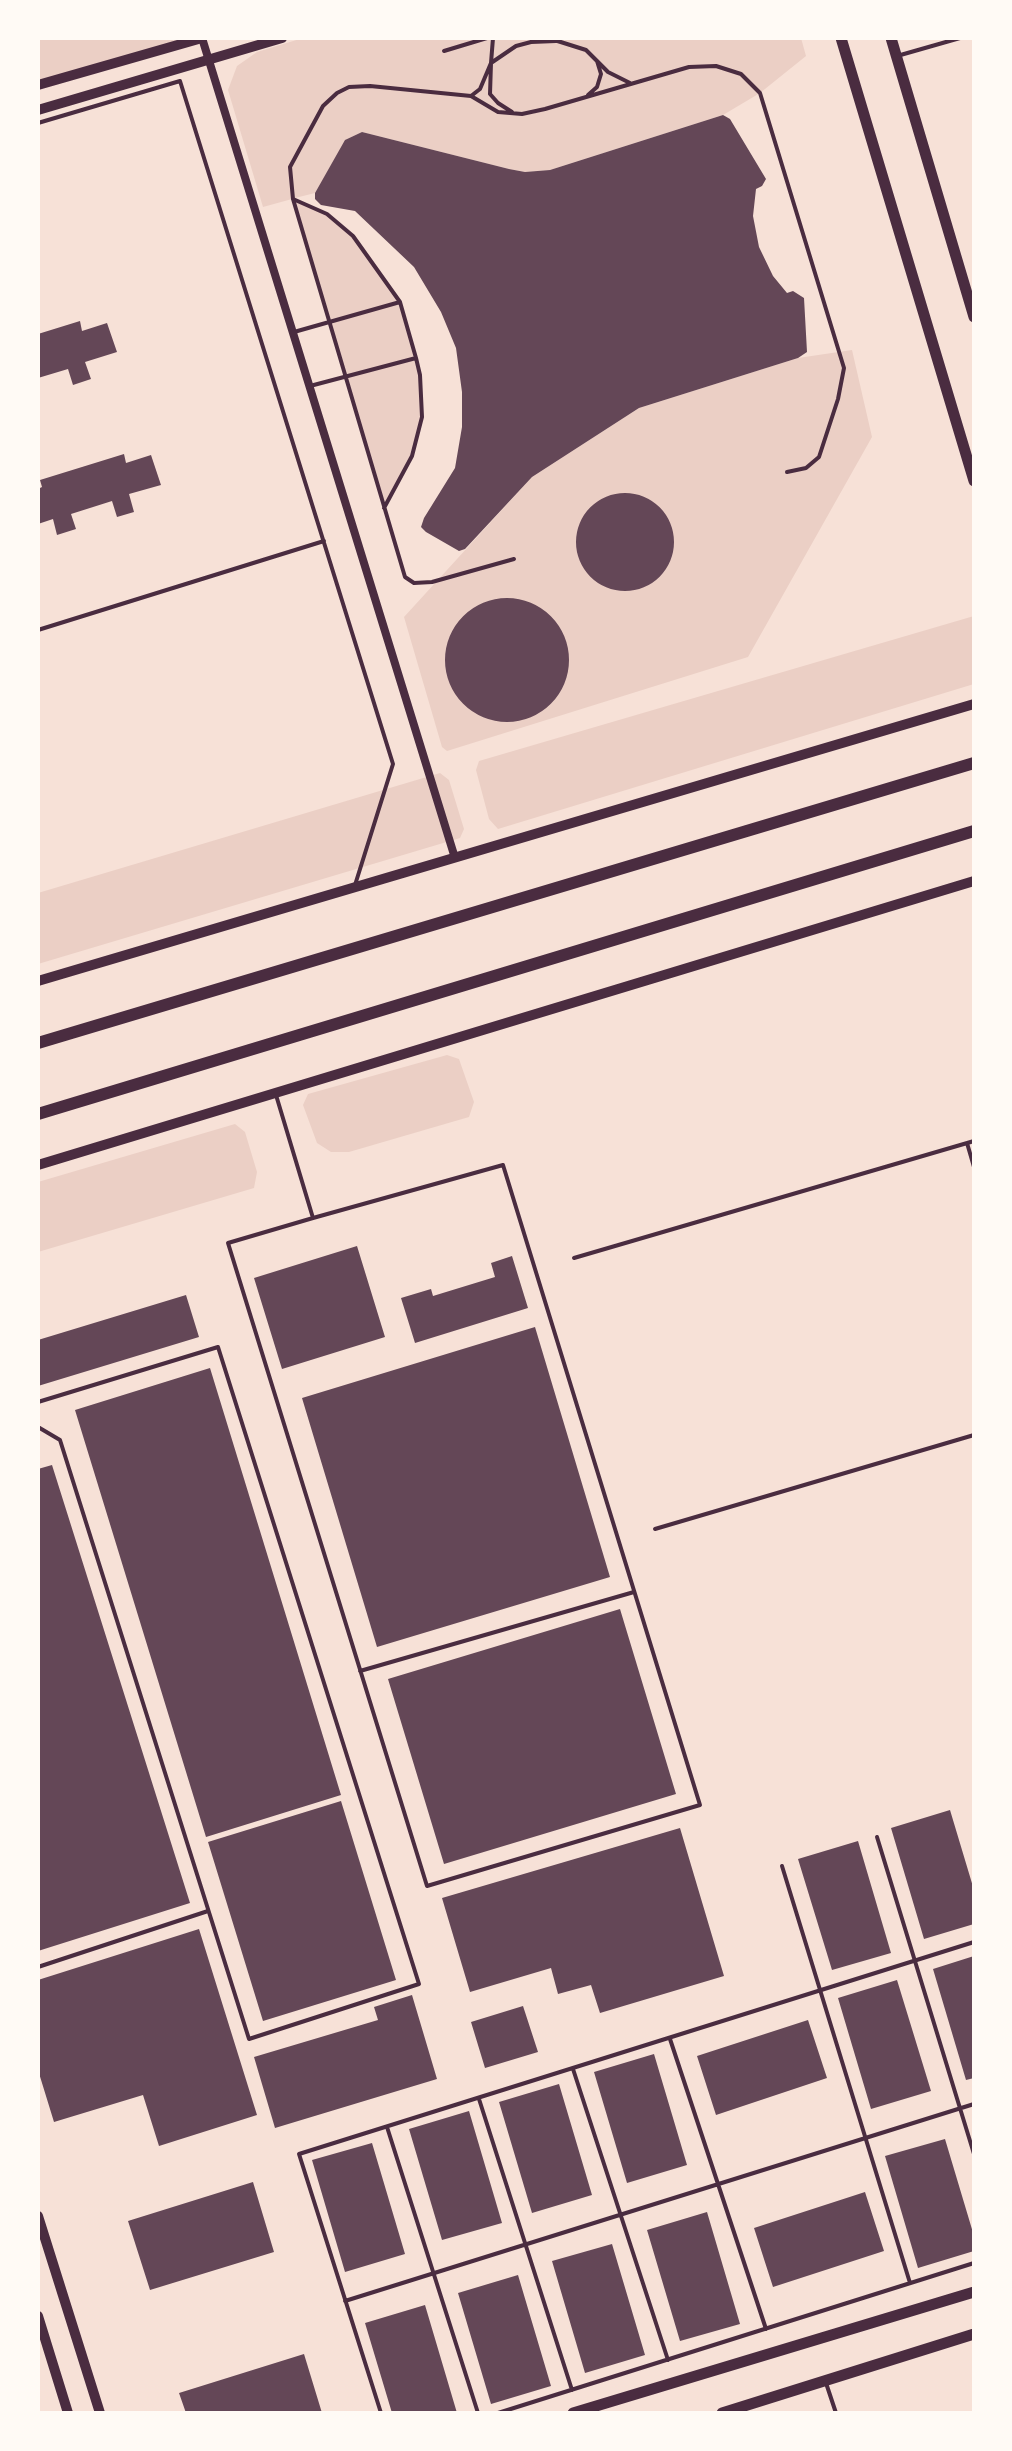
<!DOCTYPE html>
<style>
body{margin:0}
#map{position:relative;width:1012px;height:2451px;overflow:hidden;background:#f7e1d7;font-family:"Varela Round",sans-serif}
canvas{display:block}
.frame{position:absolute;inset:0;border:40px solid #fffaf5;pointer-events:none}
</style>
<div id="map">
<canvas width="1012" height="2451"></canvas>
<div class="frame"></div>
</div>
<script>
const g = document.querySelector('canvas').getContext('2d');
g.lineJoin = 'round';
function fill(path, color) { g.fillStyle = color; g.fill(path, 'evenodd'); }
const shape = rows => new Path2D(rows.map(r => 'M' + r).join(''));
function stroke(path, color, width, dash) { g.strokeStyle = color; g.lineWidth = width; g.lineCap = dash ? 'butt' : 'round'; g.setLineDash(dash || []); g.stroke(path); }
fill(shape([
 [38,38,202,38,42,84,38,77],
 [303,38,801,38,806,56,760,93,723,115,550,170,525,172,509,169,362,132,347,139,315,193,295,198,327,214,353,236,400,302,420,375,422,417,412,456,384,508,292,199,263,207,228,90,237,66,257,52],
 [852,350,872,437,748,657,447,751,442,747,404,617,532,477,639,408,798,358],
 [974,616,974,684,498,829,489,819,476,770,479,761],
 [440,773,449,780,464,829,460,838,38,964,38,893],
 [447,1055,459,1059,474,1102,469,1117,349,1152,331,1152,317,1143,303,1105,308,1094],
 [235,1124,245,1132,257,1172,254,1188,38,1252,38,1182]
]), '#ebcfc5');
fill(shape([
 [723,115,730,119,766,179,762,186,756,189,753,216,759,247,773,276,787,293,793,291,804,298,807,352,798,358,639,408,532,477,465,549,459,551,426,532,421,527,424,518,455,468,462,427,462,392,456,348,441,312,414,267,355,211,321,205,315,199,315,193,345,140,362,132,509,169,525,172,550,170],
 [80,321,82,331,107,323,117,352,85,362,91,379,73,385,68,369,38,378,38,334],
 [124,454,126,463,151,455,161,485,129,494,134,512,117,517,112,501,71,514,76,529,57,535,53,519,38,524,38,489,42,487,40,480],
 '576 542a49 49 0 1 1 98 0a49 49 0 1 1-98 0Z',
 '445 660a62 62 0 1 1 124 0a62 62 0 1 1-124 0Z',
 [357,1246,385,1337,282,1369,254,1278],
 [512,1256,528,1308,415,1343,401,1298,431,1289,433,1296,495,1277,491,1263],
 [186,1295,199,1337,38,1386,38,1340],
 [535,1327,610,1577,377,1647,302,1398],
 [210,1368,341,1795,206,1837,75,1410],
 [52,1465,190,1903,38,1951,38,1469],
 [620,1609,676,1794,444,1864,388,1679],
 [341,1801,396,1980,263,2021,208,1842],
 [950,1810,974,1890,974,1924,924,1939,891,1828],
 [680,1828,724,1976,600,2013,591,1985,558,1994,551,1968,470,1992,442,1898],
 [858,1841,891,1953,832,1970,798,1859],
 [199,1929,257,2115,159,2146,143,2095,54,2122,38,2070,38,1980],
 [974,1956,974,2078,966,2080,933,1969],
 [897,1980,931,2091,871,2109,838,1998],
 [412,1995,437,2079,275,2128,254,2057,378,2020,374,2007],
 [523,2006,538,2052,485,2068,471,2022],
 [808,2020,827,2078,716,2115,697,2056],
 [654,2054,687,2165,627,2183,594,2072],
 [559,2084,592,2195,532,2213,499,2102],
 [469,2111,502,2223,442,2240,409,2129],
 [945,2139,974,2236,974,2251,918,2268,885,2156],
 [372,2143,405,2254,345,2272,312,2160],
 [253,2182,274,2252,150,2290,128,2221],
 [865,2192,884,2251,773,2287,754,2228],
 [707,2212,740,2324,680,2341,647,2230],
 [612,2244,645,2355,585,2373,552,2261],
 [518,2275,551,2386,491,2404,458,2293],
 [425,2305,457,2413,392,2413,365,2323],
 [304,2354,322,2413,186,2413,179,2393]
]), '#644757');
stroke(shape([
 [493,38,491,63,480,89,471,96,370,86,349,87,337,93,323,106,290,167,293,199,405,577,414,583,432,582,514,559],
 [548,38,586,50,608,72,630,83],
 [444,51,487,38],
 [897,56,960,38],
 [588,95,597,87,601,74,597,61],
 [471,96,498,112,522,114,545,109,689,67,716,66,741,74,760,93,844,368,838,399,819,457,806,468,787,472],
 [512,112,498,103,490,94,491,63,516,46,531,42,556,41],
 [38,123,180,81,393,764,355,885],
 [293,199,327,214,353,236,400,302,416,358,420,375,422,417,412,456,384,508],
 [294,332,400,302],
 [310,386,416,358],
 [38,630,324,541],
 [276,1095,313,1218,228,1243,427,1886,700,1805,503,1165,313,1218],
 [967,1143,974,1167],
 [574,1258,974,1141],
 [38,1402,218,1347,419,1984,249,2039,60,1440,38,1427],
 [655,1529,974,1435],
 [360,1671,634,1592],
 [877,1837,974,2154],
 [782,1866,910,2283],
 [38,1967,208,1911],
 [670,2039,766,2329],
 [573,2069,668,2360],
 [479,2099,572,2390],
 [387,2127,478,2413],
 [345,2301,974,2104],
 [826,2383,836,2413],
 [381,2413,299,2154,974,1942],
 [498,2413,974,2263]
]), '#4a2c40', 4);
stroke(shape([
 [202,38,455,858]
]), '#4a2c40', 8);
stroke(shape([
 [38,85,202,38],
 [38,110,282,38],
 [38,981,974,704],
 [38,1165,974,881],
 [38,2216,100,2413],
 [38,2316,68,2413]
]), '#4a2c40', 10);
stroke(shape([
 [841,38,974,481],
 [891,38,974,317],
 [573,2413,974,2292],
 [722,2413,974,2334]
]), '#4a2c40', 11);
stroke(shape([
 [38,1043,974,763],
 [38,1114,974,831]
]), '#4a2c40', 12);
</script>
